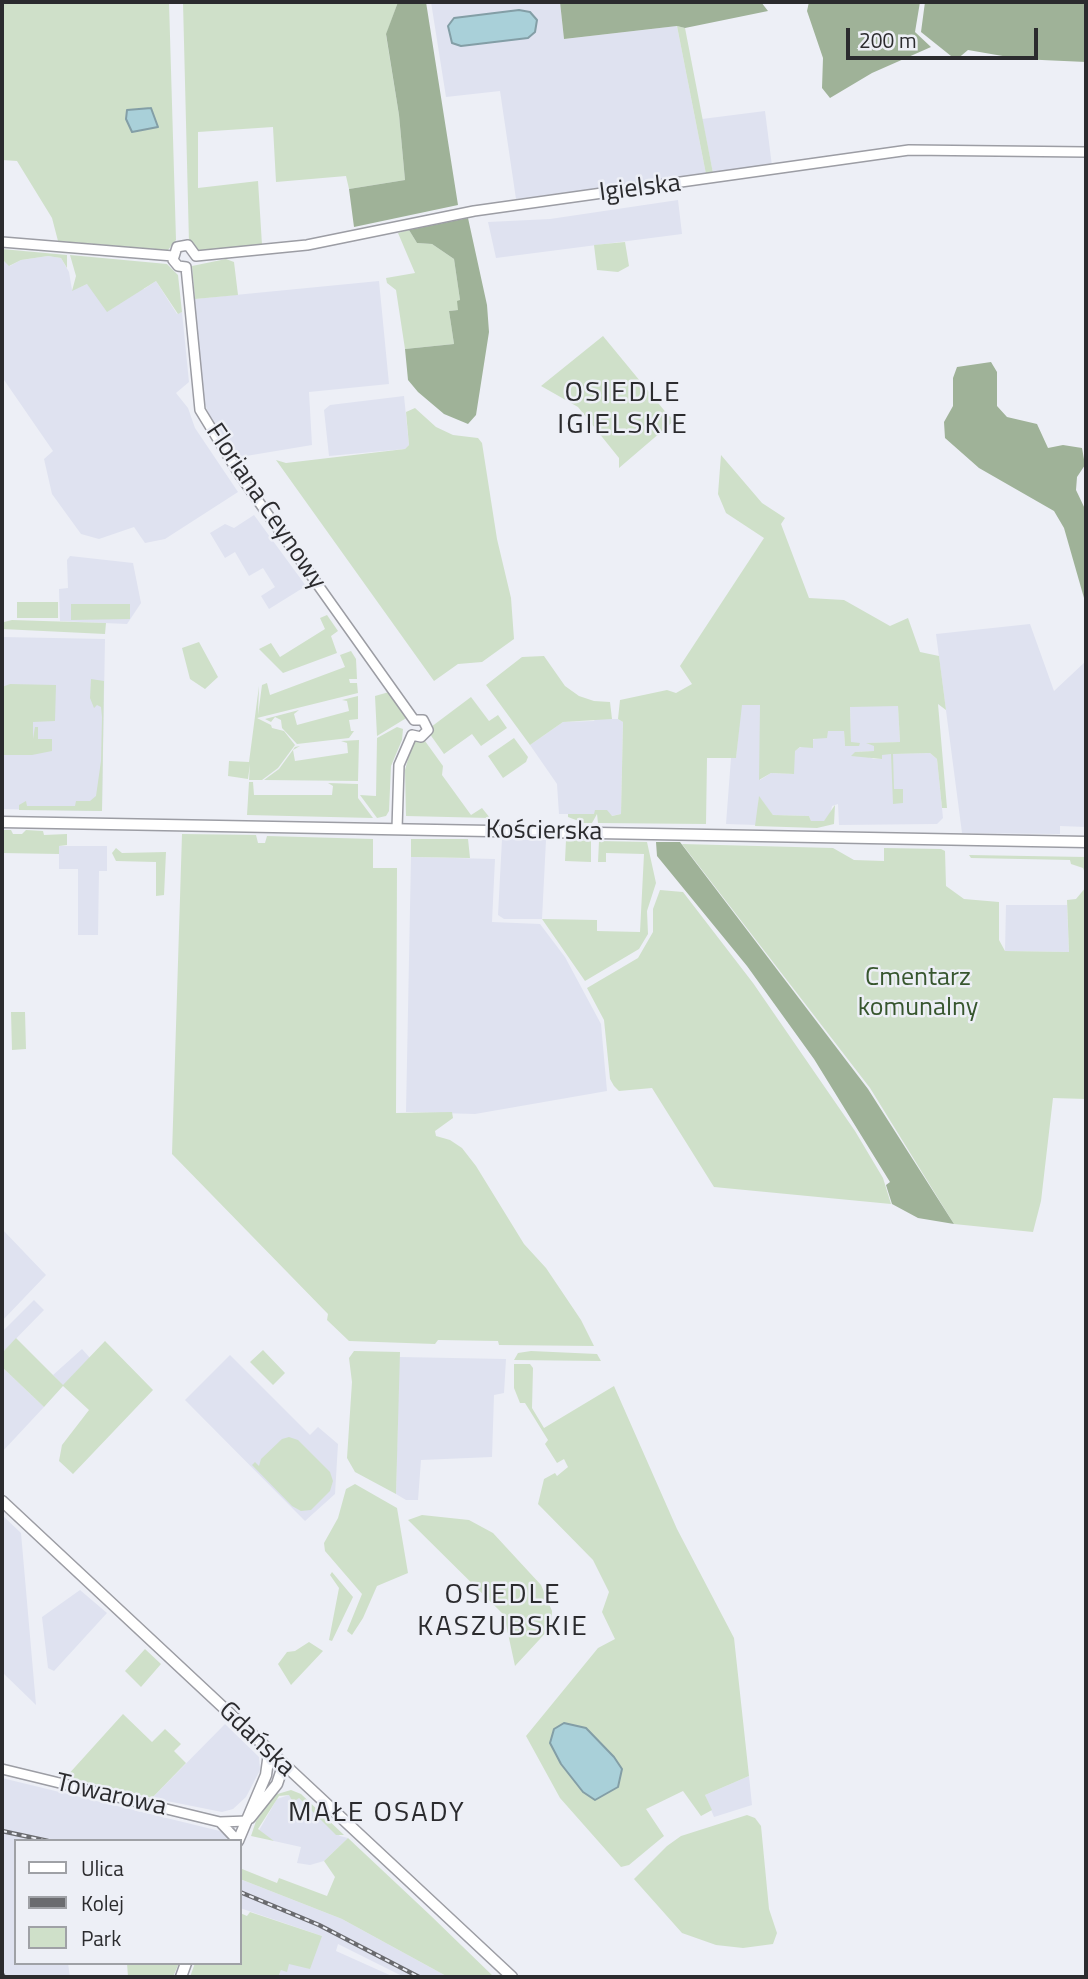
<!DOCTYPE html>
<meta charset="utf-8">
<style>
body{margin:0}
#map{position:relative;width:1088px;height:1979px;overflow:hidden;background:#edeff6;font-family:"Titillium Web",sans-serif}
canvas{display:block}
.frame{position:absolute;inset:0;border:4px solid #2b2b2e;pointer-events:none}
.legend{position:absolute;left:14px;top:1839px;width:228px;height:126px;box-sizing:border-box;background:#edeff6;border:2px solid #9fa1a6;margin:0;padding:9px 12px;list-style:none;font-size:21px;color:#2b2b2e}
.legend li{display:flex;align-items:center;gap:14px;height:35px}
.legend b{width:35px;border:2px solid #9fa1a6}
.scale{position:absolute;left:846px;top:28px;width:192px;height:32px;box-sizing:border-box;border:4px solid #2b2b2e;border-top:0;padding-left:9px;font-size:21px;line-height:24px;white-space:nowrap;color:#2b2b2e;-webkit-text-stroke:5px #edeff6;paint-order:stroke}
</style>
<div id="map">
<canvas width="1088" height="1979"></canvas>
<div class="frame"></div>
<ul class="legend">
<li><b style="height:9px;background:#fff"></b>Ulica</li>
<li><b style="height:9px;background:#6a6b6f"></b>Kolej</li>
<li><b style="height:19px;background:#cfe0c9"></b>Park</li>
</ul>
<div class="scale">200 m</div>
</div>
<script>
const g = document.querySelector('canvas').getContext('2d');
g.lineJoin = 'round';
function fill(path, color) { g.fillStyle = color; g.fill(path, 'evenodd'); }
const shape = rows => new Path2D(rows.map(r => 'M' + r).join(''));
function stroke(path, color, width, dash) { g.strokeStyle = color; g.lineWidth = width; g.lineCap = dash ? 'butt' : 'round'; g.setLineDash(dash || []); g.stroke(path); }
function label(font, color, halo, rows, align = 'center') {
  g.font = font + ' "Titillium Web",sans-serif'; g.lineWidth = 5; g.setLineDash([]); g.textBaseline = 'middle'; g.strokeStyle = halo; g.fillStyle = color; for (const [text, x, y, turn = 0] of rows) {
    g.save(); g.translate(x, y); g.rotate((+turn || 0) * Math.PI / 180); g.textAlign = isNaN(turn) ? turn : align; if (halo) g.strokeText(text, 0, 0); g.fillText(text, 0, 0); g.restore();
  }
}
fill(shape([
 [431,2,560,2,564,39,677,26,706,174,516,199,500,91,446,97],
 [765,111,772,166,713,173,702,119],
 [678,200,682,234,496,258,488,222,550,219],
 [48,256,61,258,69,272,72,290,87,284,144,289,156,281,177,314,182,312,189,382,176,393,188,408,195,428,238,492,165,539,145,543,134,527,99,539,81,534,52,494,44,459,53,451,2,377,2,259,10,266,21,260],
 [379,281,389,384,309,392,312,445,234,458,214,426,204,402,194,299],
 [404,396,409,445,405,449,329,456,324,410,330,405],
 [254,515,306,586,269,609,261,596,275,587,263,568,249,576,235,552,225,558,210,533,225,524,234,528],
 [70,556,133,563,141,603,127,624,60,621,59,589,68,588,67,560],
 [1030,624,1054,691,1086,661,1086,827,1060,826,1060,834,962,833,936,634],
 [2,637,105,639,102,811,2,809],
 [741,705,760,705,760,780,771,773,794,774,794,751,828,731,844,731,845,746,859,746,859,743,851,743,850,706,898,705,900,742,867,743,874,745,874,751,855,752,874,759,881,759,882,754,930,753,937,759,943,818,937,824,839,825,838,804,832,806,830,816,824,821,811,821,809,816,773,815,759,797,757,825,726,824,731,758,736,757],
 [595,719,618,719,623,722,621,814,611,816,595,810,595,814,559,814,557,784,530,745,563,722,594,721],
 [502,839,546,840,542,919,504,919,498,915],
 [59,846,107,846,107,871,99,871,98,935,78,935,78,869,59,869],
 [411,857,495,859,492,922,540,924,565,957,601,1024,607,1091,475,1114,406,1112],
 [1006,905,1067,905,1069,952,1005,951],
 [2,1229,46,1275,2,1321],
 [34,1300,44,1310,2,1353,2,1332],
 [82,1349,90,1358,63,1386,53,1375],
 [230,1355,310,1435,318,1427,338,1444,335,1494,305,1521,185,1400],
 [399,1357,506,1359,504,1393,494,1395,492,1457,421,1460,418,1500,406,1500,396,1494],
 [2,1367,44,1407,2,1452],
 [2,1515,21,1533,36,1705,2,1672],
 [80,1590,107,1613,54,1671,48,1668,42,1617],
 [225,1724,259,1757,260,1770,246,1797,233,1809,222,1812,152,1798],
 [749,1776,752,1805,714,1817,705,1795],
 [2,1778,224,1832,228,1841,16,1841,16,1963,68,1963,70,1977,2,1977],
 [289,1795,299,1798,340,1836,348,1838,324,1861,310,1865,297,1863,301,1847,274,1841,258,1832,277,1799],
 [240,1879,342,1919,448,1977,404,1977,338,1944,336,1951,394,1977,278,1977,281,1969,322,1936,240,1908]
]), '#dfe2f0');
fill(shape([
 [2,2,169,2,176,240,168,250,58,241,52,218,17,161,2,160],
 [183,2,398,2,386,35,399,115,405,180,349,189,346,176,276,182,273,127,198,132,198,188,258,181,262,245,199,251,189,243],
 [677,26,685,28,713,173,706,174],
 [409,230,417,243,432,244,454,259,460,300,458,310,449,311,454,344,405,349,396,290,387,283,386,278,415,273,398,233],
 [625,242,629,266,618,272,597,270,594,245],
 [2,249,67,255,67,268,61,258,48,256,21,260,9,266,2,259],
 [70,255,167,264,178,275,182,312,178,314,156,281,107,312,87,284,72,291,76,276],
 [226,259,234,262,238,295,195,299,192,266],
 [603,336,668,415,675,420,619,468,619,458,578,407,541,386],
 [415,408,436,427,453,435,478,438,482,443,497,539,511,598,514,639,482,662,458,664,434,681,276,460,286,463,405,449,409,445,406,412],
 [721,455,762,503,785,518,781,524,809,598,844,600,890,626,908,618,920,652,939,656,946,710,938,704,947,808,942,808,937,759,930,753,893,754,894,789,903,789,903,803,893,804,891,754,882,755,882,759,851,756,855,752,874,751,874,746,866,743,900,742,898,706,850,707,851,742,860,743,859,746,845,746,844,731,828,731,827,738,813,739,813,748,800,747,795,751,794,774,771,773,759,780,760,705,742,705,736,758,707,758,706,824,598,823,597,814,592,823,584,823,568,817,568,814,594,814,595,810,607,810,612,816,621,814,623,722,618,719,620,700,667,690,676,693,692,684,680,666,764,538,726,513,718,494],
 [17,602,58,602,58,618,17,618],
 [71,604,130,604,130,619,71,620],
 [327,615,338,631,331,636,337,653,283,673,259,649,271,643,280,657,325,629,320,618],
 [12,620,106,623,105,634,2,629,4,622],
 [199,642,218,677,205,689,190,679,182,648],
 [351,651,356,659,357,679,349,679,350,683,357,683,358,693,257,718,271,725,272,728,284,731,295,745,278,768,262,780,249,780,250,764,248,779,228,776,229,761,249,762,259,686,258,715,262,685,267,683,270,695,345,667,340,655],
 [544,656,565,686,579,696,594,701,610,702,612,719,563,722,530,745,486,685,522,657],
 [91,679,104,681,102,811,19,810,19,805,26,801,27,806,75,806,76,801,90,801,96,796,101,761,102,717,101,707,97,705,94,708,90,698],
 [10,684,56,685,55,721,33,722,33,739,35,727,38,727,38,739,52,739,52,751,32,755,2,755,2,687],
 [389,692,408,717,377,736,375,696],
 [358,696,358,719,349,720,351,731,354,731,349,738,297,744,282,728,281,720,275,717,271,722,265,719,299,710,294,714,297,725,349,711,347,701,342,700],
 [471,697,489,721,498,715,507,728,481,746,472,734,444,754,427,730],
 [397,727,403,729,402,740,391,766,389,811,386,816,377,818,360,795,376,796,377,738],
 [514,738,528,757,526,762,503,778,488,756],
 [418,739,425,741,443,766,442,775,471,815,482,808,490,818,406,816,405,770,413,741],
 [359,740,358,781,264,780,279,769,295,747,300,746,293,750,295,761,348,753,347,743,341,741],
 [249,782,253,782,254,795,332,795,333,786,328,783,358,784,358,798,373,818,247,815],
 [759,796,773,815,809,816,811,821,824,821,835,805,834,824,817,828,755,826],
 [2,830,11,830,13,834,22,834,26,830,43,831,44,835,67,834,67,845,59,846,59,854,2,853],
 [182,834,256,835,258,843,265,843,267,836,373,839,373,868,397,868,396,1113,452,1112,453,1118,435,1131,436,1136,450,1140,462,1148,476,1166,524,1244,546,1268,581,1320,594,1346,499,1345,498,1341,438,1340,435,1344,349,1341,327,1320,328,1314,172,1154],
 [411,839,468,839,470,858,411,857],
 [566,840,591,841,591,862,565,861],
 [599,841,647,842,656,883,647,911,648,934,639,949,585,981,542,919,597,920,597,931,640,932,644,854,606,853,606,862,598,862],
 [682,844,833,848,854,860,884,861,884,848,941,849,945,851,946,886,964,899,999,902,999,940,1005,951,1069,952,1067,900,1076,899,1086,887,1086,1099,1053,1098,1041,1201,1033,1232,954,1224,870,1088],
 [116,848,122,853,166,852,164,895,156,896,156,862,116,861,112,853],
 [969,855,1086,857,1086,876,1083,868,1071,864,1070,860,971,858],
 [660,890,683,892,753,983,855,1131,883,1178,891,1204,714,1187,652,1088,619,1091,614,1086,610,1079,604,1020,587,988,638,958,653,932,653,909],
 [11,1012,25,1012,26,1049,12,1050],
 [16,1338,63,1385,105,1341,153,1390,73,1474,59,1461,62,1445,89,1410,63,1386,44,1407,2,1367,2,1353],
 [263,1350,285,1373,273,1385,250,1362],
 [354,1351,400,1352,396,1494,355,1472,347,1458,352,1382,349,1358],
 [531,1351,597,1354,601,1361,514,1360,518,1353],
 [514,1364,530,1364,533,1368,532,1408,544,1428,614,1386,677,1529,734,1638,749,1776,705,1795,712,1810,701,1816,683,1791,646,1809,664,1836,629,1865,621,1867,560,1798,526,1736,598,1648,615,1639,602,1612,609,1592,593,1560,538,1504,544,1479,555,1473,557,1476,568,1467,564,1459,557,1463,545,1444,548,1440,525,1403,520,1403,514,1388],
 [289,1437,298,1440,330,1472,333,1481,330,1491,311,1510,301,1511,292,1506,252,1465,255,1462,259,1466,261,1459,282,1439],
 [355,1484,397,1508,408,1573,377,1586,363,1618,352,1635,347,1631,362,1594,325,1551,324,1543,338,1518,346,1489],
 [422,1515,469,1520,493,1533,541,1585,552,1611,551,1627,515,1666,504,1615,408,1520],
 [332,1572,353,1597,332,1641,329,1640,339,1588,330,1575],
 [309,1642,323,1651,291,1685,278,1664,287,1652,295,1651],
 [145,1649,161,1664,141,1687,125,1671],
 [123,1714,152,1742,165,1729,181,1744,174,1751,186,1763,152,1798,66,1777],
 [291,1790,301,1794,344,1835,336,1835,299,1798,293,1802,289,1795,279,1796,258,1829,274,1841,251,1836,256,1821,274,1795],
 [747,1815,755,1818,761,1826,769,1909,777,1933,773,1944,743,1948,716,1945,682,1933,634,1879,667,1846,681,1836],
 [348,1838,430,1915,494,1977,448,1977,342,1919,240,1879,242,1869,277,1883,279,1878,327,1896,335,1877,324,1861],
 [250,1912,322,1936,310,1969,289,1964,287,1972,281,1970,278,1977,190,1977,195,1963,240,1963,240,1913,247,1916],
 [127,1963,179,1963,173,1977,128,1977]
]), '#cfe0c9');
fill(shape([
 [398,2,426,2,458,205,354,227,349,189,405,180,399,115,386,34],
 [560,2,761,2,768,11,685,28,677,26,564,39],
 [809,2,920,2,915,32,931,47,872,73,830,98,822,88,823,58,807,11],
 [925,2,1086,2,1086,62,1020,59,968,50,956,60,921,32],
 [468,218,487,305,489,332,476,415,468,424,444,414,418,392,408,380,405,349,454,344,449,311,458,310,457,301,460,300,454,259,432,244,417,243,409,230],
 [991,362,997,372,997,406,1007,417,1037,424,1048,448,1063,445,1082,448,1085,465,1077,477,1076,490,1086,511,1086,605,1064,528,1054,511,979,468,945,438,944,422,953,406,953,378,957,367],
 [656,842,680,842,868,1089,954,1224,918,1218,892,1204,886,1185,890,1182,814,1059,747,966,657,856]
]), '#9fb298');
const water = shape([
 [519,10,530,12,537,20,535,32,528,38,461,46,452,43,448,26,454,18,519,10],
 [151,108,158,127,132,132,126,119,127,110,151,108],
 [564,1723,586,1728,614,1757,622,1769,618,1787,595,1800,583,1792,561,1764,550,1743,554,1729,564,1723]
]);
fill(water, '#a9d0d9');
stroke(water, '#839ea6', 2);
const tertiary = shape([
 [2,242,173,256],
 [196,256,307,245,474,211,909,150,1086,152],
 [186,267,200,410,239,474,414,720],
 [186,267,178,266,173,260,177,247,188,245,196,256],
 [412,735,421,737,428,730,423,720,414,720],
 [397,829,399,765,412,735],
 [2,1769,220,1822,247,1821],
 [220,1822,238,1841]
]);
const secondary = shape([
 [2,822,1086,842],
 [2,1501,512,1977],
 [250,1818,277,1784,283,1766],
 [238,1841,266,1775,269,1753],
 [181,1977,186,1963]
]);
stroke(tertiary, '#9c9da4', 12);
stroke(secondary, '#9c9da4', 13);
stroke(tertiary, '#fff', 9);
stroke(secondary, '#fff', 10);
const rail = shape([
 [2,1831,48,1841],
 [240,1892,319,1925,419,1977],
 [2,1974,4,1977]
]);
stroke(rail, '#6a6b6f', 4.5);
stroke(rail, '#edeff6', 2, [5]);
label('26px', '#2b2b2e', '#edeff6', [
 ["Igielska",640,189,-7],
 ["Floriana Ceynowy",265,507,56],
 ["Kościerska",544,832,1],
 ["Gdańska",256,1740,44],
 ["Towarowa",111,1796,13]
]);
label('26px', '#37562e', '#edeff6', [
 ["Cmentarz",918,979],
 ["komunalny",918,1009]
]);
g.letterSpacing = '2px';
label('28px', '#2b2b2e', '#edeff6', [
 ["OSIEDLE",623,394],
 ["IGIELSKIE",623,426],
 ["OSIEDLE",503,1596],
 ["KASZUBSKIE",503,1628],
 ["MAŁE OSADY",377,1814]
]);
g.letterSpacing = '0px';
</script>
